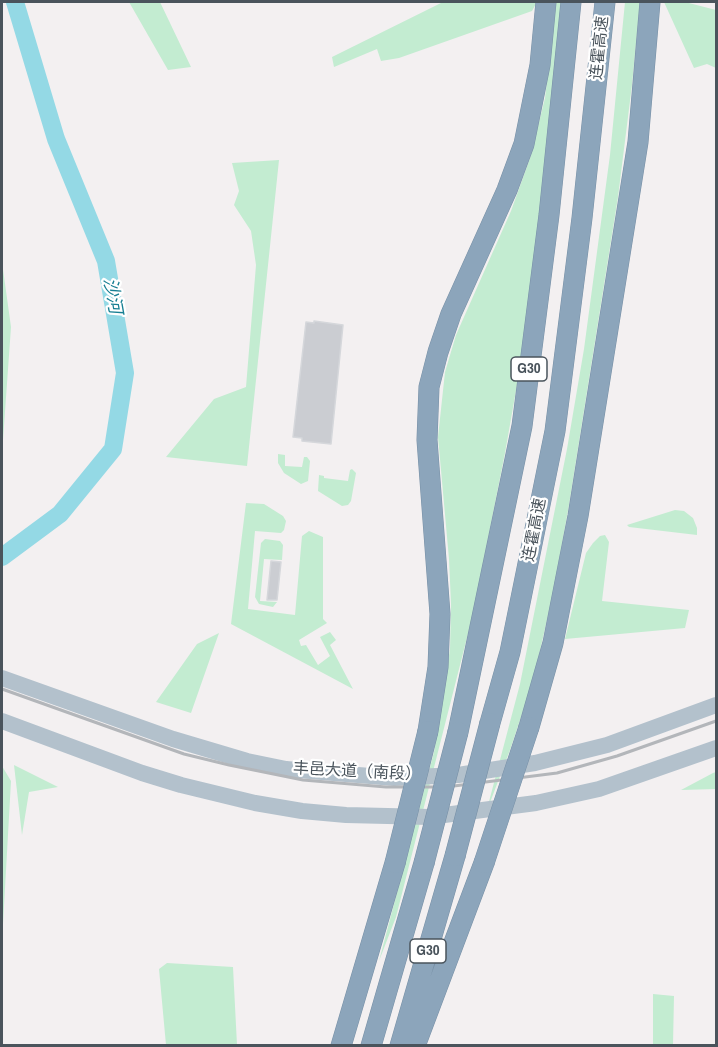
<!DOCTYPE html>
<meta charset="utf-8">
<style>
body{margin:0}
#map{position:relative;width:718px;height:1047px;overflow:hidden;background:#f3f0f1;font-family:"Archivo Narrow",sans-serif}
canvas{display:block}
.frame{position:absolute;inset:0;border:3px solid #4a545c;pointer-events:none}
</style>
<div id="map">
<canvas width="718" height="1047"></canvas>
<div class="frame"></div>
</div>
<script>
const g = document.querySelector('canvas').getContext('2d');
g.lineJoin = 'round';
function fill(path, color) { g.fillStyle = color; g.fill(path, 'evenodd'); }
const shape = rows => new Path2D(rows.map(r => 'M' + r).join(''));
function stroke(path, color, width, dash) { g.strokeStyle = color; g.lineWidth = width; g.lineCap = dash ? 'butt' : 'round'; g.setLineDash(dash || []); g.stroke(path); }
function label(font, color, halo, rows, align = 'center') {
  g.font = font + ' "Archivo Narrow","Noto Sans SC",sans-serif'; g.lineWidth = 4.5; g.setLineDash([]); g.textBaseline = 'middle'; g.strokeStyle = halo; g.fillStyle = color; for (const [text, x, y, turn = 0] of rows) {
    g.save(); g.translate(x, y); g.rotate((+turn || 0) * Math.PI / 180); g.textAlign = isNaN(turn) ? turn : align; if (halo) g.strokeText(text, 0, 0); g.fillText(text, 0, 0); g.restore();
  }
}
fill(shape([
 [129,2,160,2,191,67,168,70],
 [443,2,537,2,532,11,399,58,381,61,377,49,334,67,332,57],
 [556,2,565,2,524,345,505,453,473,614,396,917,379,961,434,752,450,649,451,604,449,559,438,437,445,372,456,335,511,211,530,158,545,98],
 [625,2,640,2,632,85,618,197,569,505,553,594,533,681,510,750,486,813,520,684,567,449,584,349,610,155],
 [664,2,685,2,716,10,716,68,707,64,694,68],
 [279,160,247,466,166,457,214,399,246,387,256,265,251,231,234,205,239,191,232,163],
 [2,262,11,327,3,440,2,440],
 [278,454,285,455,285,466,302,467,304,457,307,457,310,461,308,481,301,484,284,473,278,463],
 [352,469,356,473,351,501,348,505,342,506,318,491,319,475,324,476,324,478,348,481,350,470],
 [246,503,264,504,283,516,286,521,284,530,281,533,255,531,248,609,295,615,302,536,309,531,323,537,323,619,327,623,299,640,301,646,306,645,318,665,330,656,320,637,330,632,336,640,330,645,353,689,231,624],
 [675,510,684,511,693,518,697,528,697,535,629,527,627,525],
 [605,535,609,542,602,601,689,610,685,628,565,639,586,553,593,543,600,536],
 [265,539,280,541,283,545,282,560,264,559,260,601,277,602,273,607,259,604,255,597,261,543],
 [219,633,191,713,156,702,197,644],
 [14,765,58,787,29,792,22,835],
 [2,766,11,781,2,942],
 [716,772,716,789,681,790,713,773],
 [167,963,233,967,237,1045,166,1045,159,969],
 [653,994,674,996,673,1045,653,1045]
]), '#c3ecd1');
stroke(shape([
 [2,557,60,514,113,449,125,373,106,261,56,139,15,2]
]), '#94d9e5', 18);
const building = shape([
 [314,321,343,325,331,444,302,441,302,438,293,437,306,322,314,323,314,321],
 [271,561,281,562,277,600,267,600,271,561]
]);
fill(building, '#cbcdd2');
stroke(building, '#d5d7db', 1.5);
const motorway = shape([
 [490,723,510,652,555,431,582,218,605,2],
 [529,727,553,643,578,516,638,142,650,2],
 [428,731,438,667,440,614,427,440,429,387,438,352,451,314,507,190,524,144,540,65,546,2],
 [458,732,522,426,549,215,571,2],
 [341,1046,395,863],
 [371,1046,424,863],
 [400,1046,455,856],
 [415,1046,484,863]
]);
stroke(motorway, '#7890a6', 21);
stroke(shape([
 [2,678,173,739,247,761,286,769,394,778,458,775,535,763,607,745,716,705],
 [2,721,142,773,181,785,255,803,302,811,346,815,429,817,536,803,599,789,716,748]
]), '#b3c1cc', 16);
stroke(motorway, '#8ca5bb', 20);
stroke(shape([
 [2,689,184,754,229,765,303,780,386,787,446,787,557,773,617,756,716,721]
]), '#b3b6ba', 3);
const motorwayBridge = shape([
 [455,856,490,723],
 [395,863,428,731],
 [424,863,458,732],
 [484,863,529,727]
]);
stroke(motorwayBridge, '#7890a6', 21, []);
stroke(motorwayBridge, '#8ca5bb', 20);
for (const [x, y, w] of [
 [529,369,36],
 [428,951,36]
]) { const box = new Path2D(); box.roundRect(x - w / 2, y - 12, w, 24, 4.5); g.fillStyle = '#fff'; g.fill(box); stroke(box, '#4a545c', 1.5); }
label('bold 15px', '#4a545c', null, [
 ["G30",529,369],
 ["G30",428,951]
]);
label('16px', '#4a545c', '#fff', [
 ["连霍高速",600,48,-84],
 ["连霍高速",535,530,-79],
 ["丰邑大道（南段）",357,772,3]
]);
label('italic 18px', '#177f93', '#fff', [
 ["沙河",112,296,80]
]);
</script>
